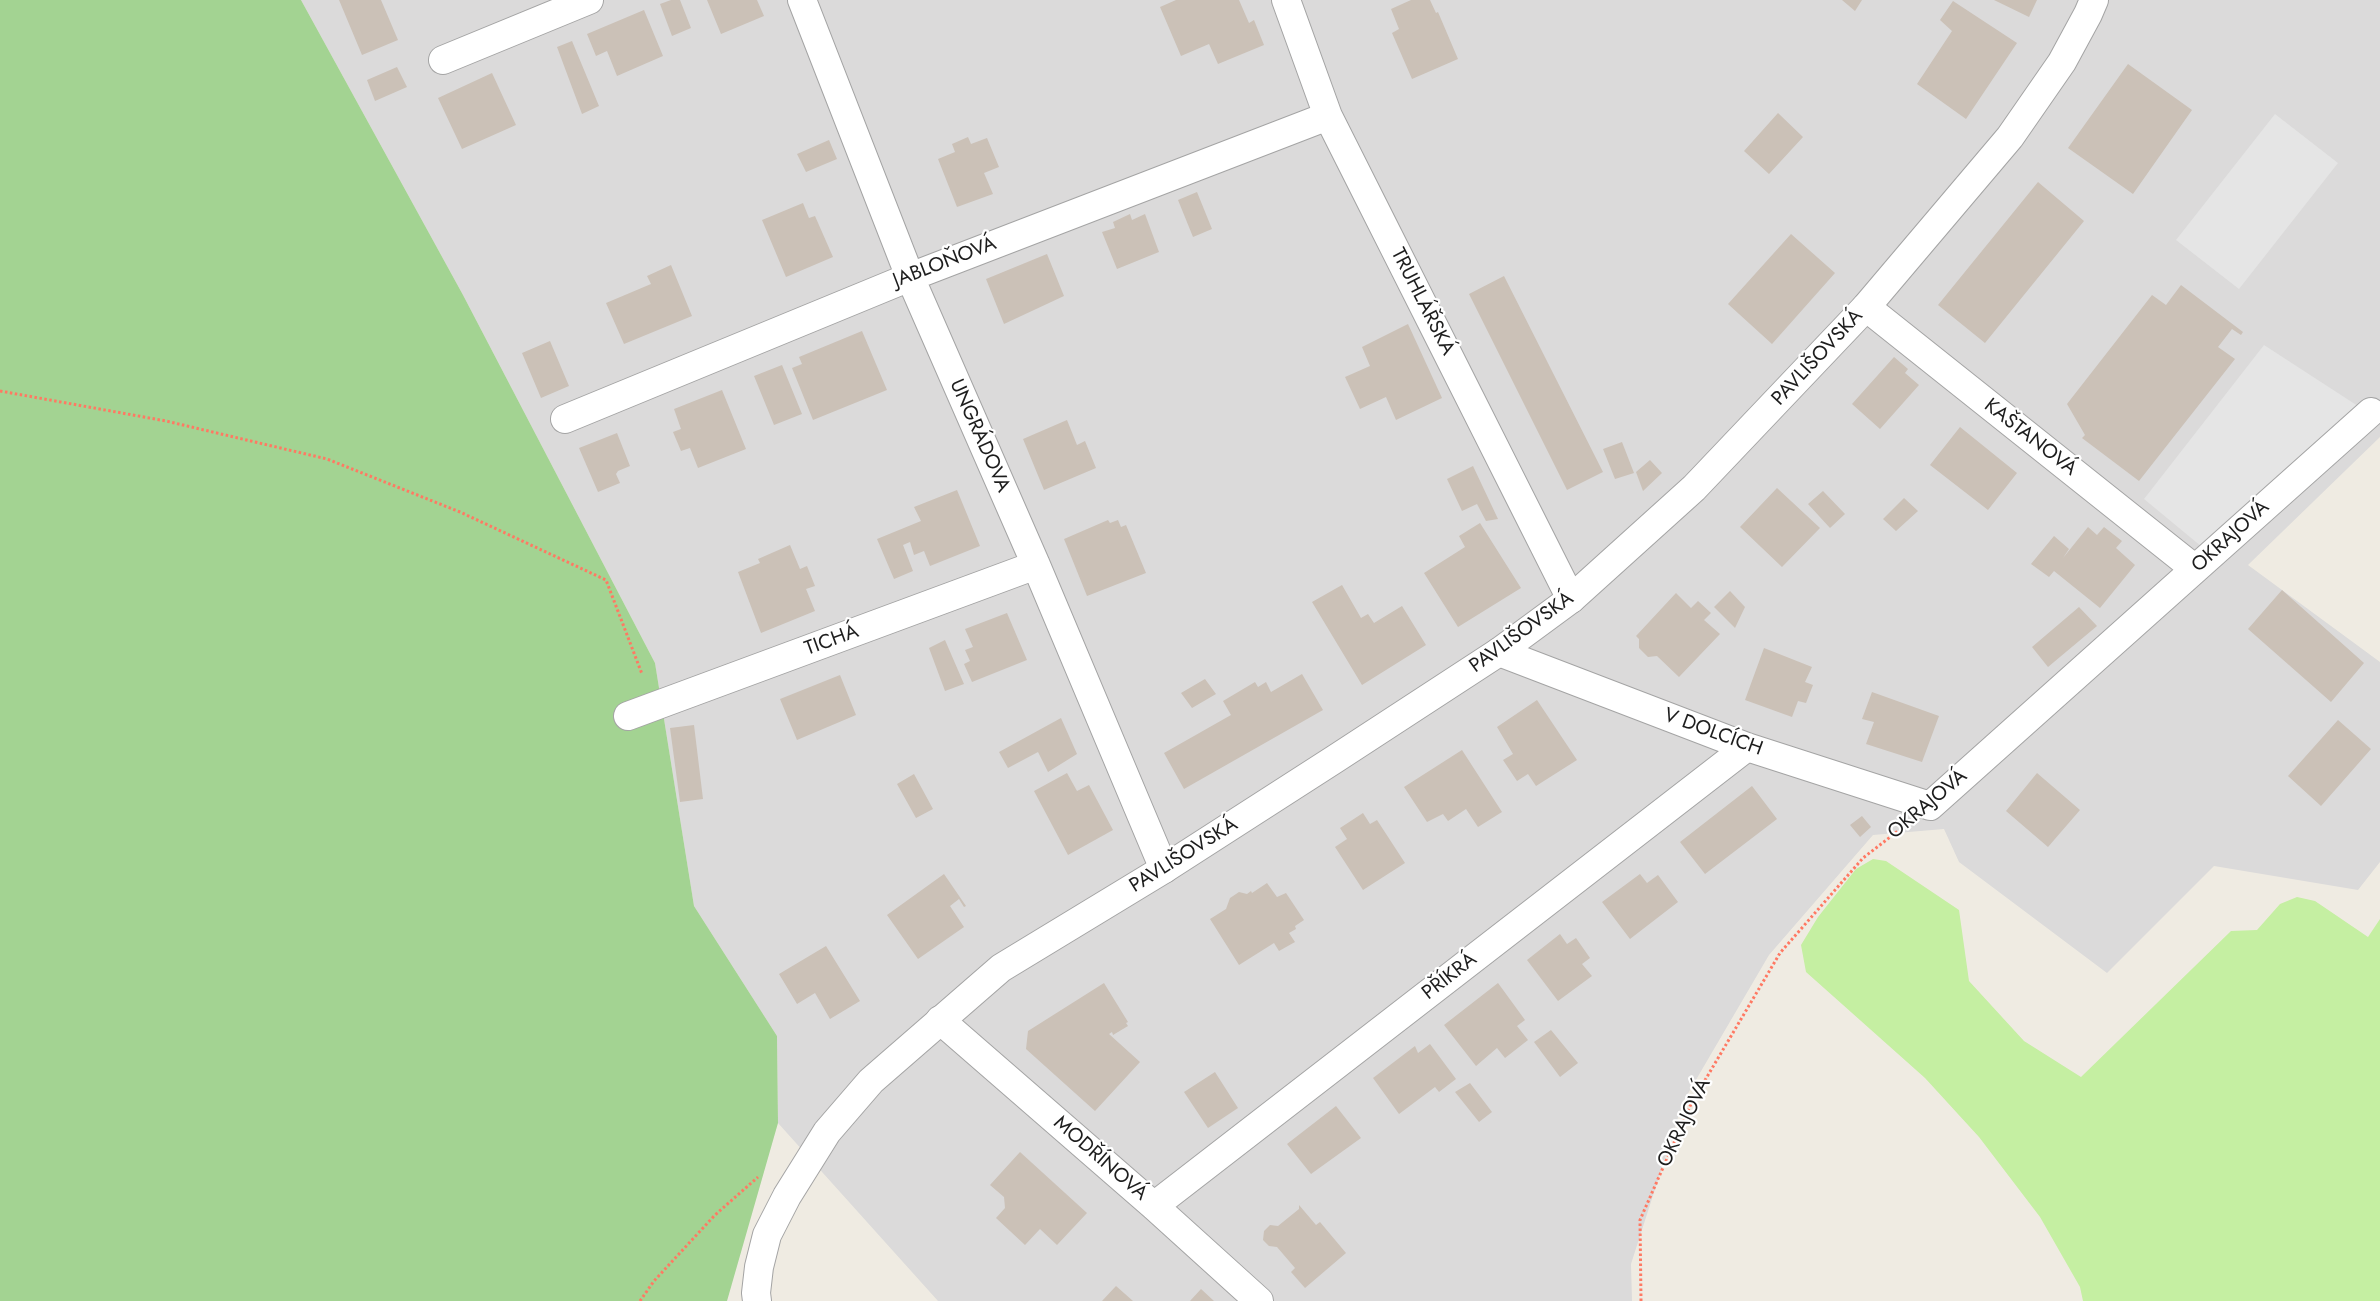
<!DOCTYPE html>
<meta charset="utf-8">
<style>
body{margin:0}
canvas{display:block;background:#efebe2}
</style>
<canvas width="2380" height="1301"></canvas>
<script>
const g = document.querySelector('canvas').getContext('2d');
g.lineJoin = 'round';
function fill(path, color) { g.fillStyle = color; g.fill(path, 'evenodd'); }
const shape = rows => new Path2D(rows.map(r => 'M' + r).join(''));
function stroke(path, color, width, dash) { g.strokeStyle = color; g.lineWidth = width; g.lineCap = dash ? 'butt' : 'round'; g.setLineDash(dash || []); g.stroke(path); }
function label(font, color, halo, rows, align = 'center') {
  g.font = font + ' Jost,sans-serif'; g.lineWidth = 4.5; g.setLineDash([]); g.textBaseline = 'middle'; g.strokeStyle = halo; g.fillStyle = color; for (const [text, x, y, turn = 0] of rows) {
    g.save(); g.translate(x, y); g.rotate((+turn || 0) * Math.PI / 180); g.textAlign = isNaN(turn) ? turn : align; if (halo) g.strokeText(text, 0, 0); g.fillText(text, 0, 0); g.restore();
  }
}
fill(shape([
 [301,0,2380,0,2380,437,2248,565,2380,662,2380,862,2358,890,2214,866,2107,973,1959,862,1944,829,1873,835,1769,955,1683,1102,1631,1264,1632,1301,938,1301,778,1123,777,1036,694,906,655,663,463,295]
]), '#dbdada');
fill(shape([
 [1873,859,1886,861,1959,910,1969,981,2024,1041,2081,1077,2231,931,2257,930,2280,904,2297,897,2315,901,2368,937,2380,919,2380,1301,2083,1301,2080,1287,2040,1217,1979,1137,1925,1078,1806,972,1801,945,1818,917,1856,869]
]), '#c5efa2');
fill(shape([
 [0,0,301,0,463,295,655,663,694,906,777,1036,778,1123,727,1301,0,1301]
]), '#a3d392');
fill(shape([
 [2275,114,2338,163,2239,289,2176,240],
 [2264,345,2361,408,2202,547,2144,499]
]), '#e5e5e5');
fill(shape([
 [339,0,381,0,398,40,362,55],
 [671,0,680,0,691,28,672,36,660,4],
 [707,0,757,0,764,16,721,34],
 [1176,0,1239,0,1249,23,1254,20,1264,45,1218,64,1209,44,1181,56,1160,7],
 [1411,0,1430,0,1436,13,1438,12,1458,59,1412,79,1392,33,1399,29,1391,9],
 [1842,0,1862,0,1855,11],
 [1994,0,2037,0,2029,17],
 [1953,1,2017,43,1966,119,1917,84,1952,31,1940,20],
 [644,10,663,56,617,76,607,51,596,56,587,34],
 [572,41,599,106,582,114,557,47],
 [2128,64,2192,110,2133,194,2068,148],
 [397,67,407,87,375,101,367,80],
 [492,73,516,125,462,149,438,98],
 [1778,113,1803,137,1769,174,1744,151],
 [968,137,971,144,987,138,999,167,984,173,993,194,957,207,938,159,955,152,952,144],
 [829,140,837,159,806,172,797,154],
 [2038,182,2084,221,1985,343,1938,305],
 [1197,192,1212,229,1193,237,1178,200],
 [803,203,809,218,815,216,833,257,786,277,762,220],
 [1130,214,1132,220,1145,214,1159,252,1117,269,1102,232,1115,228,1113,222],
 [1791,234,1835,273,1772,344,1728,304],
 [1047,254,1064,296,1004,324,986,279],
 [671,265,692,316,624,344,606,303,651,284,647,276],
 [1504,276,1603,472,1567,490,1469,294],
 [2181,285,2243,332,2241,335,2232,329,2218,347,2235,359,2139,481,2082,438,2085,435,2067,404,2152,295,2166,305],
 [1408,324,1442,398,1396,420,1386,397,1360,409,1345,377,1370,366,1362,347],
 [862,331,887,390,813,420,792,368,802,364,799,357],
 [550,341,569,386,541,398,522,353],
 [1894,357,1908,369,1905,373,1919,385,1880,429,1852,404],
 [782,365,802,414,774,425,754,376],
 [722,390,746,449,698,468,690,448,681,451,673,432,681,429,674,409],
 [1067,420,1077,445,1085,441,1096,468,1044,490,1023,439],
 [1960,427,2017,473,1988,510,1930,465],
 [617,433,630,466,618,471,616,474,620,483,598,492,579,448],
 [1622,442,1634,473,1615,479,1603,449],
 [1650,460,1662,473,1643,491,1636,472],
 [1473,466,1498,519,1486,521,1477,504,1462,511,1447,479],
 [1777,488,1820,528,1782,567,1740,527],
 [957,490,980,546,930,566,924,551,914,555,910,542,903,545,913,571,894,579,877,539,921,521,914,507],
 [1823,491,1845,514,1830,528,1808,504],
 [1904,498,1918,511,1896,531,1883,519],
 [1108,520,1110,523,1118,520,1121,527,1126,525,1146,573,1087,596,1064,539],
 [1480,523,1521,588,1458,627,1424,573,1465,547,1459,536],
 [2088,527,2097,535,2104,527,2122,541,2116,548,2135,565,2100,608,2054,571,2049,577,2031,564,2054,536,2069,549,2063,558],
 [790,545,800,569,807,566,815,586,806,589,815,611,761,633,738,572,760,563,758,559],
 [1342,585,1361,618,1368,614,1374,623,1402,606,1426,645,1362,685,1312,602],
 [2282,590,2364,663,2331,702,2248,629],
 [1730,591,1745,607,1735,628,1714,607],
 [1676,593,1691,608,1698,601,1711,613,1704,620,1720,634,1679,677,1657,656,1648,657,1639,648,1639,639,1636,636],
 [2079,607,2097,626,2048,667,2032,647],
 [1007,613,1027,660,972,682,964,664,970,661,965,650,973,647,965,629],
 [945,640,964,684,945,691,929,648],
 [1764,648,1812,667,1805,682,1813,685,1806,703,1798,701,1792,717,1745,700],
 [1302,674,1323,710,1184,789,1164,753,1231,715,1223,701,1255,682,1258,687,1266,682,1271,692],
 [840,675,856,715,797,740,780,699],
 [1205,679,1216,694,1192,708,1181,693],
 [1872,692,1939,716,1922,762,1866,744,1874,722,1862,719],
 [1537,700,1577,760,1536,786,1528,774,1517,781,1503,760,1513,754,1497,727],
 [1061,718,1077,754,1048,772,1038,752,1008,768,999,752],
 [2338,720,2371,749,2321,806,2288,776],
 [694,725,703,799,680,802,670,728],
 [1462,750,1502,812,1478,827,1466,809,1448,821,1443,814,1427,822,1404,787],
 [1067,773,1077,791,1089,785,1113,830,1068,855,1034,791],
 [2037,773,2080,810,2048,847,2006,811],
 [914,774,933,809,916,818,897,784],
 [1752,786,1777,819,1705,874,1680,842],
 [1363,813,1370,824,1377,820,1405,863,1363,890,1335,847,1347,839,1340,828],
 [1862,816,1871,827,1860,837,1850,825],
 [944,874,966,906,964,907,959,899,950,906,964,927,918,959,887,915],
 [1640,874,1647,883,1658,875,1678,902,1630,939,1602,902],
 [1267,883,1277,897,1286,893,1304,920,1295,926,1296,929,1289,933,1295,942,1279,951,1274,943,1239,965,1210,919,1226,909,1230,898,1239,892,1247,894,1251,891,1252,893],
 [1560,934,1567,944,1576,938,1590,958,1582,964,1592,976,1558,1001,1527,960],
 [826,946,860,1001,830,1019,815,993,797,1004,779,974],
 [1104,983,1128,1022,1126,1023,1128,1026,1113,1035,1112,1032,1109,1034,1140,1062,1095,1111,1026,1049,1028,1031],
 [1498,983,1525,1020,1517,1026,1528,1040,1505,1058,1497,1048,1476,1066,1444,1025],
 [1551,1030,1578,1063,1560,1077,1534,1042],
 [1430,1044,1456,1079,1439,1092,1435,1087,1399,1114,1373,1078,1415,1046,1418,1053],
 [1215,1072,1238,1108,1208,1128,1184,1092],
 [1470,1083,1492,1112,1479,1122,1455,1092],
 [1336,1106,1361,1138,1311,1174,1287,1144],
 [1020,1152,1087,1213,1057,1245,1040,1229,1025,1245,996,1218,1005,1208,1004,1197,990,1185],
 [1299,1205,1316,1225,1320,1222,1346,1253,1305,1288,1291,1272,1295,1268,1277,1247,1269,1246,1263,1240,1264,1231,1270,1225,1278,1226,1299,1209],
 [1116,1286,1133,1301,1102,1301],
 [1201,1289,1214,1301,1190,1301]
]), '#cbc1b7');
const minor = shape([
 [802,0,910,277,1036,565,1164,869],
 [1286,0,1328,116,1571,599],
 [443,60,589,0],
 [1866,307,2195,569],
 [565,419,910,277,1328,116],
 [1499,652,1747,747,1930,806,2371,412],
 [628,716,1036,565],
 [940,1020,1154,1206,1259,1301],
 [1154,1206,1747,747]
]);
const tertiary = shape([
 [757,1301,756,1293,759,1267,767,1235,787,1196,827,1132,871,1081,1001,968,1164,869,1335,759,1499,652,1571,599,1694,488,1866,307,2010,137,2062,62,2088,14,2094,0]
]);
stroke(minor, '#a4a4a4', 30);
stroke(tertiary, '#a4a4a4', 30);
stroke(shape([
 [0,391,166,421,327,459,460,512,606,580,642,674],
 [640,1301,654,1281,715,1215,758,1177],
 [1641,1301,1640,1220,1691,1104,1780,953,1863,858,1898,831]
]), '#ff7963', 3, [2.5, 2.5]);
stroke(minor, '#fff', 28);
stroke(tertiary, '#fff', 28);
label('20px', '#1d1d1d', '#fff', [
 ["JABLOŇOVÁ",945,263,-21],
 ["TRUHLÁŘSKÁ",1422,302,63],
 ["PAVLIŠOVSKÁ",1818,358,-47],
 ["UNGRÁDOVA",979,436,66],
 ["KAŠTANOVÁ",2030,438,38],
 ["OKRAJOVÁ",2231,537,-42],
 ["PAVLIŠOVSKÁ",1522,633,-36],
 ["TICHÁ",832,641,-20],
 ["V DOLCÍCH",1713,733,20],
 ["OKRAJOVÁ",1928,805,-40],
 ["PAVLIŠOVSKÁ",1184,856,-32],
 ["PŘÍKRÁ",1450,977,-38],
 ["OKRAJOVÁ",1685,1123,-64],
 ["MODŘÍNOVÁ",1100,1159,41]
]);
</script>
